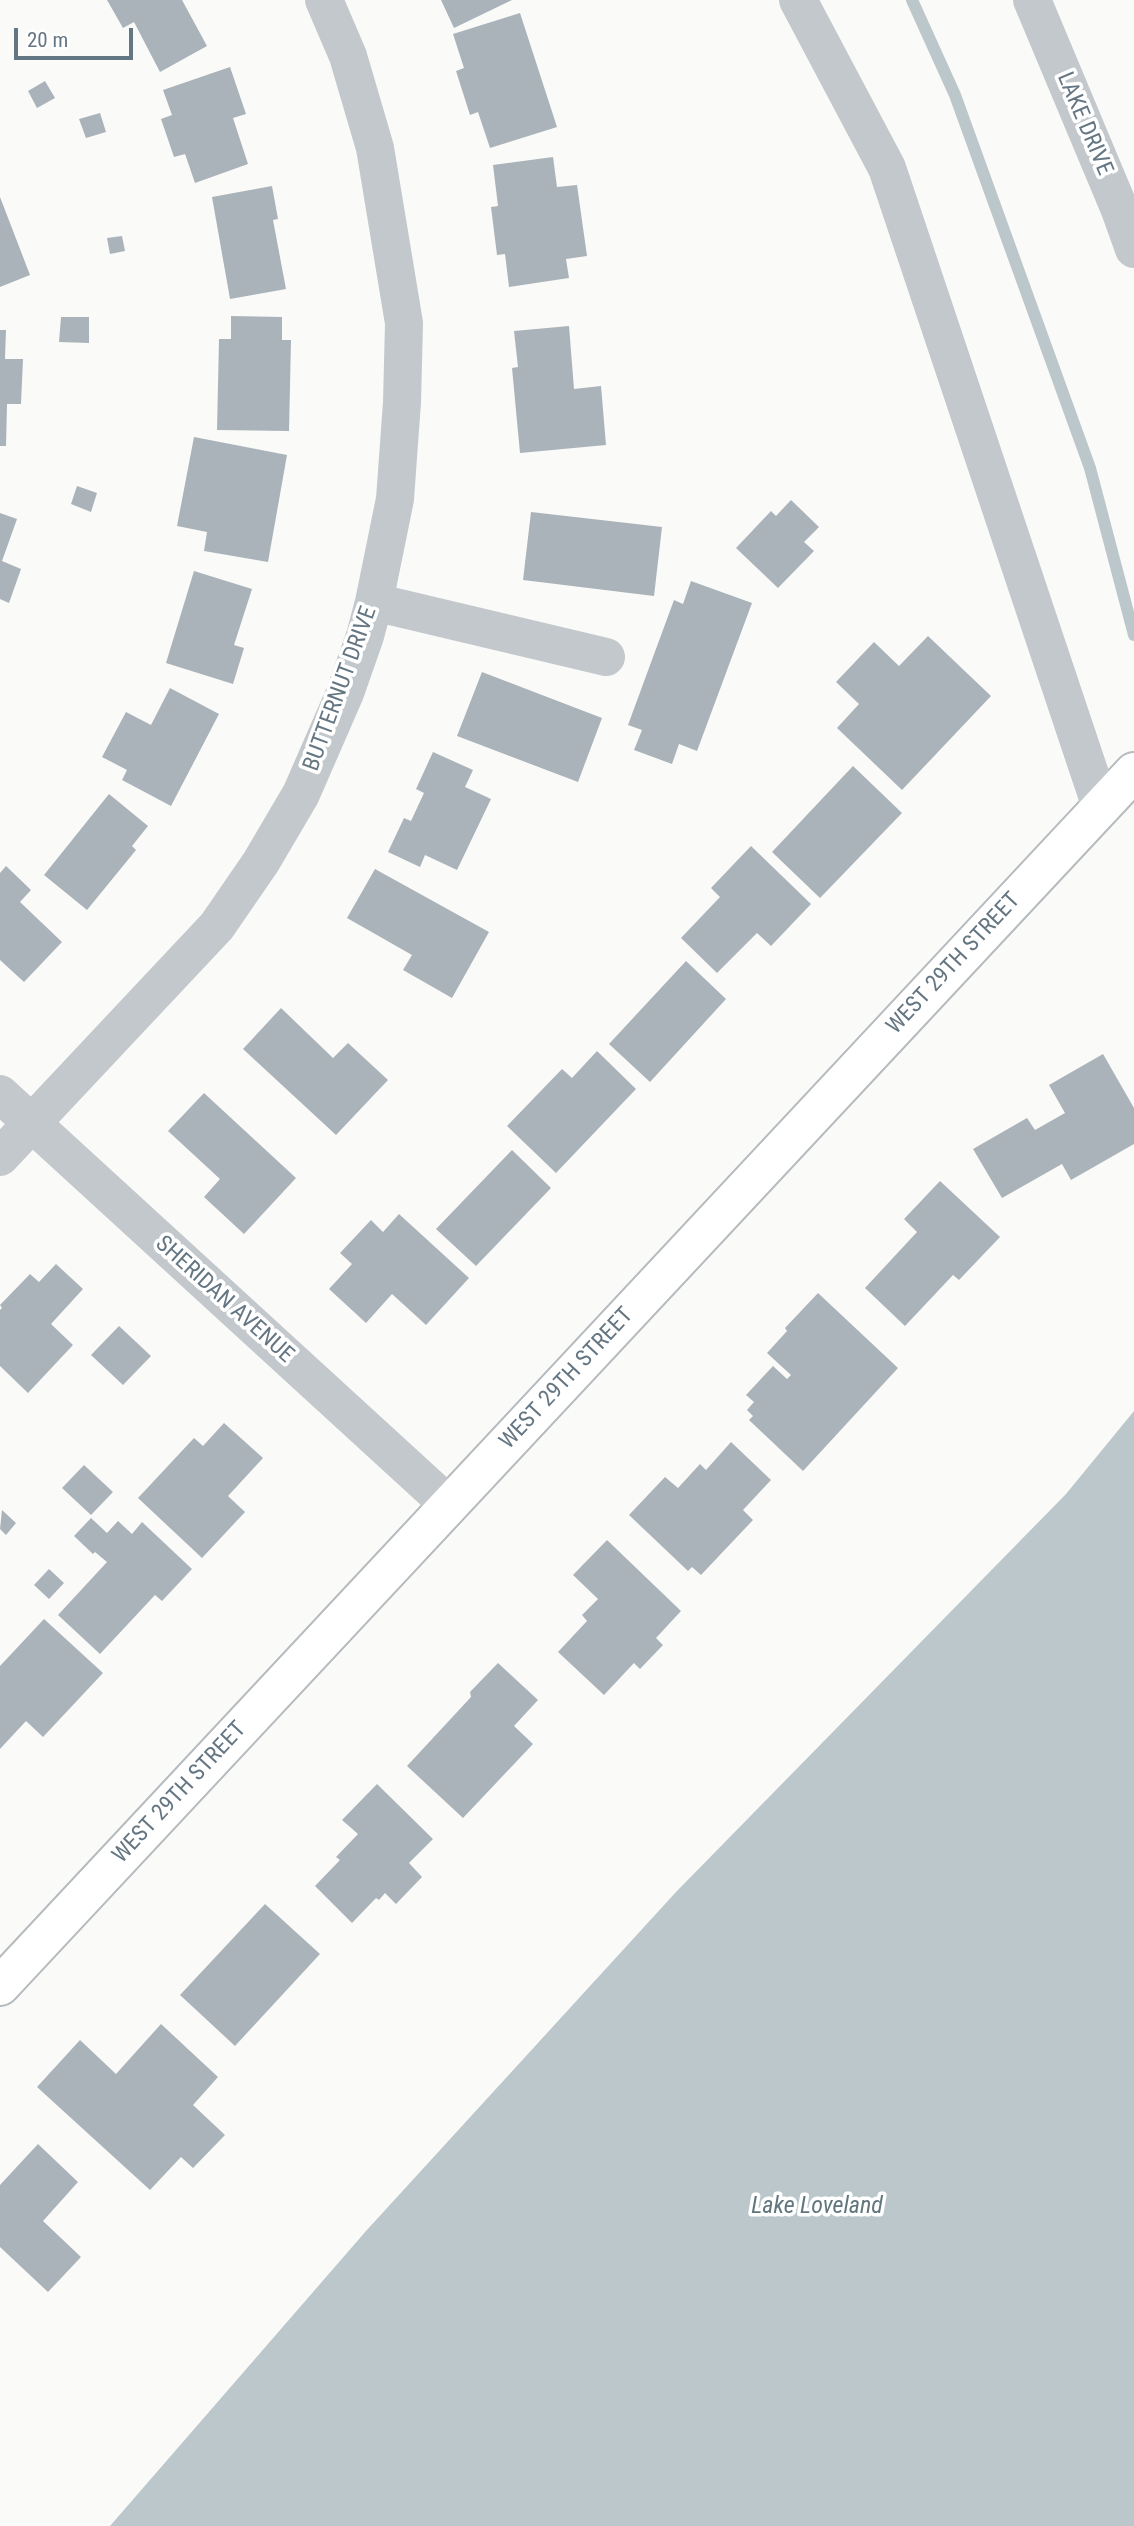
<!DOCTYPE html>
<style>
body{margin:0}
#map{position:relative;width:1134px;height:2526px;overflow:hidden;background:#fafaf8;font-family:"Roboto Condensed",sans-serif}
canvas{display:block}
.scale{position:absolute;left:14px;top:28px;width:119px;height:32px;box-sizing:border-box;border:4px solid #657683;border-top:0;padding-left:9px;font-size:21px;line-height:24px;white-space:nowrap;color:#657683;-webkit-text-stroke:5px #fff;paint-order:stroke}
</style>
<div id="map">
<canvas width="1134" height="2526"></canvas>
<div class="scale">20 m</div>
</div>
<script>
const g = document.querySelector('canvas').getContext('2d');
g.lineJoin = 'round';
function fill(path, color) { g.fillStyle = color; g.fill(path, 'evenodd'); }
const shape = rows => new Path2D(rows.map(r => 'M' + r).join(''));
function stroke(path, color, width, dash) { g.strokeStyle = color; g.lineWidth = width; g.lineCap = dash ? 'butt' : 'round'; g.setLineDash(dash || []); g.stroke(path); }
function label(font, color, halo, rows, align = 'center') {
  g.font = font + ' "Roboto Condensed",sans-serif'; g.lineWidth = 7; g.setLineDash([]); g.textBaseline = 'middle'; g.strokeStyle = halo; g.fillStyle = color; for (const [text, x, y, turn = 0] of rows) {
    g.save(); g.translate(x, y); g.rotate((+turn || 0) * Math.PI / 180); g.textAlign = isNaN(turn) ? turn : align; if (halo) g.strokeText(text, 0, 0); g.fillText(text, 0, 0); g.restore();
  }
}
fill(shape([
 [1134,1411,1134,2526,110,2526,366,2231,676,1892,1066,1494]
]), '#bbc7cb');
stroke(shape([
 [912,0,955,95,1090,468,1134,635]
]), '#bbc7cb', 12);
fill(shape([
 [107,0,182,0,207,46,160,72,134,22,123,28],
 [441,0,512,0,454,28],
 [520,13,557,127,490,148,478,112,470,115,456,71,464,68,453,34],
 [230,67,246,114,233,118,248,164,195,183,185,154,174,157,161,119,172,115,163,90],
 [45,81,55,98,37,108,28,91],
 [100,113,106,132,86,138,79,119],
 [553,157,557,187,577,185,587,256,566,259,569,278,509,287,505,254,497,255,491,207,498,206,493,165],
 [272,186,278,219,273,220,286,289,230,299,212,197],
 [0,197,30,275,0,287],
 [122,236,125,251,110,254,107,238],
 [231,316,282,317,282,340,291,340,289,431,217,430,219,339,231,339],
 [61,317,89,317,89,343,59,342],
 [569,326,574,389,601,386,606,445,520,453,512,368,518,367,514,331],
 [0,330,6,330,5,359,23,359,21,404,7,404,6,446,0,446],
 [194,437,287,455,268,562,204,551,207,532,177,526],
 [77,486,97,493,91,512,71,504],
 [791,500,819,527,804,542,814,551,778,588,736,548,771,511,776,516],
 [531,512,662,527,654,596,523,580],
 [0,513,17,519,2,561,21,569,9,603,0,599],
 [194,571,252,589,234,645,244,648,233,684,166,663],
 [691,581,752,603,697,751,679,744,672,764,634,750,642,730,628,725,674,600,683,604],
 [928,636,991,696,902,790,837,728,859,704,836,682,874,642,899,666],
 [482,672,602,718,578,782,457,736],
 [170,688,219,714,171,806,122,780,127,770,102,757,126,712,151,725],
 [433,752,473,770,465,787,491,799,457,870,425,855,420,867,388,852,404,818,411,821,424,793,416,789],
 [853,766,902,813,820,898,772,852],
 [109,794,148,826,132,846,136,850,87,910,44,875],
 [751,846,811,904,771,946,757,933,717,973,681,938,720,897,711,888],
 [6,866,31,890,20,902,62,942,24,982,0,960,0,873],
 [375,869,489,932,452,998,403,970,412,955,347,918],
 [686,961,726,999,650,1082,609,1044],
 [281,1008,333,1058,348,1043,388,1080,336,1135,243,1049],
 [597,1051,636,1089,556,1173,507,1126,562,1069,572,1078],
 [1103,1054,1134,1108,1134,1144,1071,1180,1062,1164,1002,1198,973,1149,1027,1118,1035,1130,1065,1113,1049,1085],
 [204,1093,296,1178,244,1234,204,1197,220,1179,168,1131],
 [512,1150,551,1188,476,1266,436,1229],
 [940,1181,1000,1237,959,1280,953,1275,905,1326,865,1288,917,1232,904,1219],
 [399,1214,469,1278,426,1325,392,1294,366,1323,329,1289,352,1264,340,1253,371,1220,383,1232],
 [56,1264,83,1289,51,1324,73,1345,28,1393,0,1366,0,1310,2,1308,0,1305,30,1274,39,1282],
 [818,1293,898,1368,803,1471,749,1420,753,1416,747,1410,754,1402,746,1395,773,1366,787,1379,791,1375,767,1353,787,1331,785,1328],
 [119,1326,151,1356,123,1385,91,1355],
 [224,1423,263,1458,228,1496,245,1512,202,1558,138,1498,194,1438,203,1446],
 [731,1442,771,1480,743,1510,753,1520,701,1575,692,1567,688,1571,629,1515,665,1477,678,1488,700,1464,706,1470],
 [84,1465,113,1492,91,1515,62,1488],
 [2,1510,16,1523,6,1535,0,1529],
 [91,1518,107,1533,118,1521,132,1534,142,1522,192,1569,162,1601,155,1595,100,1654,58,1615,107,1562,95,1552,93,1554,74,1536],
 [607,1540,681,1611,656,1638,663,1645,640,1669,634,1663,604,1695,558,1652,587,1621,582,1615,598,1599,573,1575],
 [49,1569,64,1583,49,1599,34,1585],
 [44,1619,103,1673,43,1737,26,1721,0,1749,0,1666],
 [498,1663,538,1700,514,1726,533,1744,463,1818,407,1766,471,1697,470,1692],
 [377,1784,433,1839,409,1863,422,1877,396,1904,385,1893,379,1900,376,1898,352,1923,315,1886,340,1860,336,1857,358,1834,342,1820],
 [265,1904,320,1954,235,2046,180,1995],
 [161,2024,218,2077,193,2105,225,2135,193,2168,181,2157,150,2190,37,2087,80,2040,116,2074],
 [38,2144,78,2182,43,2221,81,2257,48,2292,0,2247,0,2185]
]), '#aab3b9');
const major = shape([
 [0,1986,1134,772]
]);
stroke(major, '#b5babe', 42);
stroke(shape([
 [798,0,887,168,1101,807],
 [1032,0,1120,210,1134,249],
 [374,602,606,657],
 [0,1094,449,1505],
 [0,1157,217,926,261,862,301,794,345,693,365,636,374,602,395,499,402,402,404,323,375,148,348,56,324,0]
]), '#c3c8cc', 38);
stroke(major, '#fff', 38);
label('23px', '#657683', '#fff', [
 ["LAKE DRIVE",1084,124,67],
 ["BUTTERNUT DRIVE",341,689,-70],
 ["WEST 29TH STREET",954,964,-47],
 ["SHERIDAN AVENUE",224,1300,42],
 ["WEST 29TH STREET",567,1379,-47],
 ["WEST 29TH STREET",180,1793,-47]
]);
label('italic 24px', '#60757c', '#fff', [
 ["Lake Loveland",817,2207]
]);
</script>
